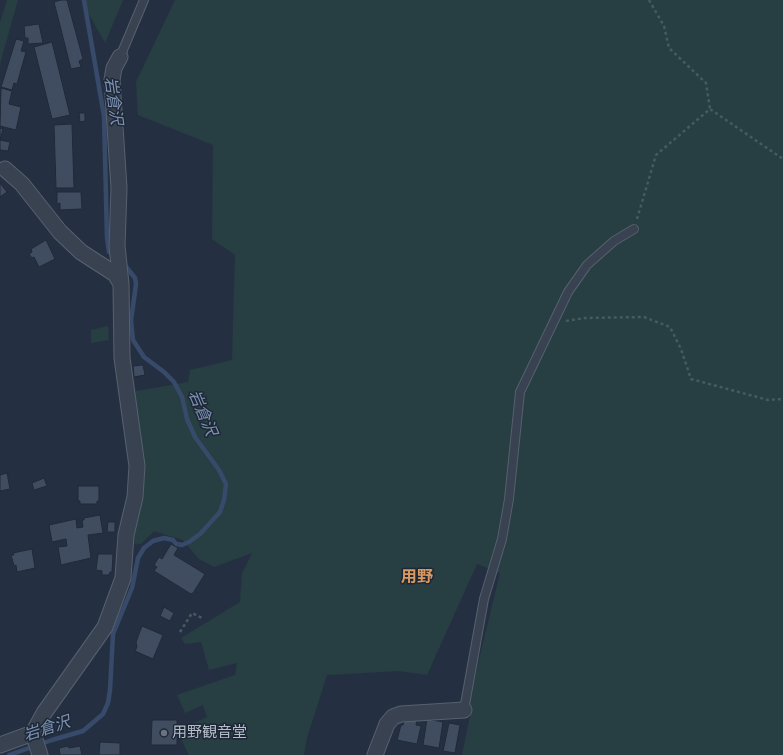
<!DOCTYPE html>
<meta charset="utf-8">
<style>
body{margin:0}
canvas{display:block;background:#243041}
</style>
<canvas width="783" height="755"></canvas>
<script>
const g = document.querySelector('canvas').getContext('2d');
g.lineJoin = 'round';
function fill(path, color) { g.fillStyle = color; g.fill(path, 'evenodd'); }
const shape = rows => new Path2D(rows.map(r => 'M' + r).join(''));
function stroke(path, color, width, dash) { g.strokeStyle = color; g.lineWidth = width; g.lineCap = dash ? 'butt' : 'round'; g.setLineDash(dash || []); g.stroke(path); }
function label(font, color, halo, rows, align = 'center') {
  g.font = font + ' "PT Sans Narrow","Noto Sans JP",sans-serif'; g.lineWidth = 3; g.setLineDash([]); g.textBaseline = 'middle'; g.strokeStyle = halo; g.fillStyle = color; for (const [text, x, y, turn = 0] of rows) {
    g.save(); g.translate(x, y); g.rotate((+turn || 0) * Math.PI / 180); g.textAlign = isNaN(turn) ? turn : align; if (halo) g.strokeText(text, 0, 0); g.fillText(text, 0, 0); g.restore();
  }
}
fill(shape([
 [7,0,18,0,0,64,0,23],
 [81,0,123,0,105,43],
 [175,0,783,0,783,755,462,755,470,716,466,713,500,573,477,564,427,675,399,671,327,675,307,738,304,755,189,755,181,739,182,728,207,717,203,705,185,713,177,695,235,675,237,663,209,670,201,642,185,644,181,638,240,602,242,574,252,553,214,567,199,559,183,540,154,531,141,544,128,543,135,509,131,392,188,382,190,370,232,360,235,255,212,239,213,145,138,115,136,82],
 [108,326,109,340,91,343,91,330]
]), '#273e42');
stroke(shape([
 [84,0,104,116,107,238,109,252,114,256],
 [9,755,52,740,83,731,103,714,108,703,110,690,113,634,132,588,138,558,144,548,153,541,164,538,173,540,176,544,182,545,189,542,200,534,220,512,224,500,226,484,219,470,195,437,187,419,182,397,174,382,164,372,144,357,133,340,131,321,136,284,135,278,123,263]
]), '#384a69', 4.5);
const building = shape([
 [61,0,67,0,83,59,79,61,81,67,71,69,54,2,61,0],
 [39,24,43,43,28,44,28,38,25,38,24,26,39,24],
 [16,39,24,41,21,51,26,52,17,84,14,83,12,90,1,87,16,39],
 [52,42,70,115,52,119,34,47,52,42],
 [1,88,12,91,9,104,21,107,16,130,0,126,1,88],
 [79,113,85,113,85,121,80,122,79,113],
 [72,124,74,188,56,188,54,125,72,124],
 [0,128,3,129,0,140,10,142,8,151,0,150,0,128],
 [0,183,7,192,0,197,0,183],
 [57,192,81,192,82,209,60,210,60,203,57,204,57,192],
 [46,240,55,259,39,267,34,257,32,258,29,254,32,252,31,249,46,240],
 [143,365,145,375,134,377,133,366,143,365],
 [7,473,10,489,0,491,0,475,7,473],
 [44,478,47,486,34,490,32,483,44,478],
 [78,486,99,486,99,501,97,501,97,504,80,504,80,501,78,501,78,486],
 [100,515,103,533,88,535,91,558,61,565,58,547,67,546,66,539,52,542,49,525,76,519,77,528,83,527,82,520,84,520,84,518,100,515],
 [108,522,115,522,115,532,107,532,108,522],
 [171,544,178,548,174,555,205,574,193,593,191,594,154,571,157,567,154,565,159,557,162,559,171,544],
 [32,549,35,568,17,572,16,565,14,566,11,555,14,555,13,553,32,549],
 [98,554,113,554,112,572,110,572,109,575,102,575,102,571,96,570,98,554],
 [164,607,174,613,170,621,160,616,164,607],
 [142,626,163,635,153,659,135,651,137,647,136,642,142,626],
 [412,719,417,720,416,725,421,726,417,744,397,740,401,725,403,725,404,720,411,721,412,719],
 [427,719,443,722,439,748,423,745,427,719],
 [152,720,177,720,177,745,151,745,152,720],
 [449,723,460,725,455,753,443,751,449,723],
 [100,742,120,743,120,755,99,755,100,742],
 [68,746,69,748,80,746,82,755,60,755,59,748,68,746]
]);
fill(building, '#404d61');
stroke(building, '#202938', 1);
const lane = shape([
 [120,57,144,0],
 [464,710,484,599,502,539,509,499,520,392,568,292,587,265,614,241,634,229]
]);
const street = shape([
 [5,169,22,184,60,232,81,252,115,274,121,284],
 [33,733,44,713,105,627,123,578,126,535,135,497,137,466,122,358,121,284,117,246,119,188,112,80,114,68,120,57],
 [0,745,33,733,40,755],
 [375,755,387,724,393,717,401,714,464,710]
]);
stroke(lane, '#57606e', 10);
stroke(street, '#57606e', 17);
stroke(shape([
 [649,0,664,26,669,48,706,83,710,109],
 [637,219,656,155,710,109,783,159],
 [566,321,585,318,644,317,670,327,681,349,691,379,768,400,783,399],
 [180,632,192,613,204,619]
]), '#455b5f', 2.5, [3, 3]);
stroke(lane, '#394251', 8);
stroke(street, '#394251', 15);
for (const [x, y, r, color] of [
 [164,733,4,"#6b7280"]
]) { const dot = new Path2D(); dot.arc(x, y, r, 0, 2 * Math.PI); g.fillStyle = color; g.fill(dot); stroke(dot, '#1e2736', 1.5); }
label('15px', '#b5bdcb', '#1e2736', [
 ["用野観音堂",172,733]
], 'left');
label('italic 16px', '#7c92b3', '#1e2736', [
 ["岩倉沢",113,101,82],
 ["岩倉沢",202,413,67],
 ["岩倉沢",47,729,-18]
]);
label('bold 16px', '#d99a62', '#1e2736', [
 ["用野",417,577]
]);
</script>
